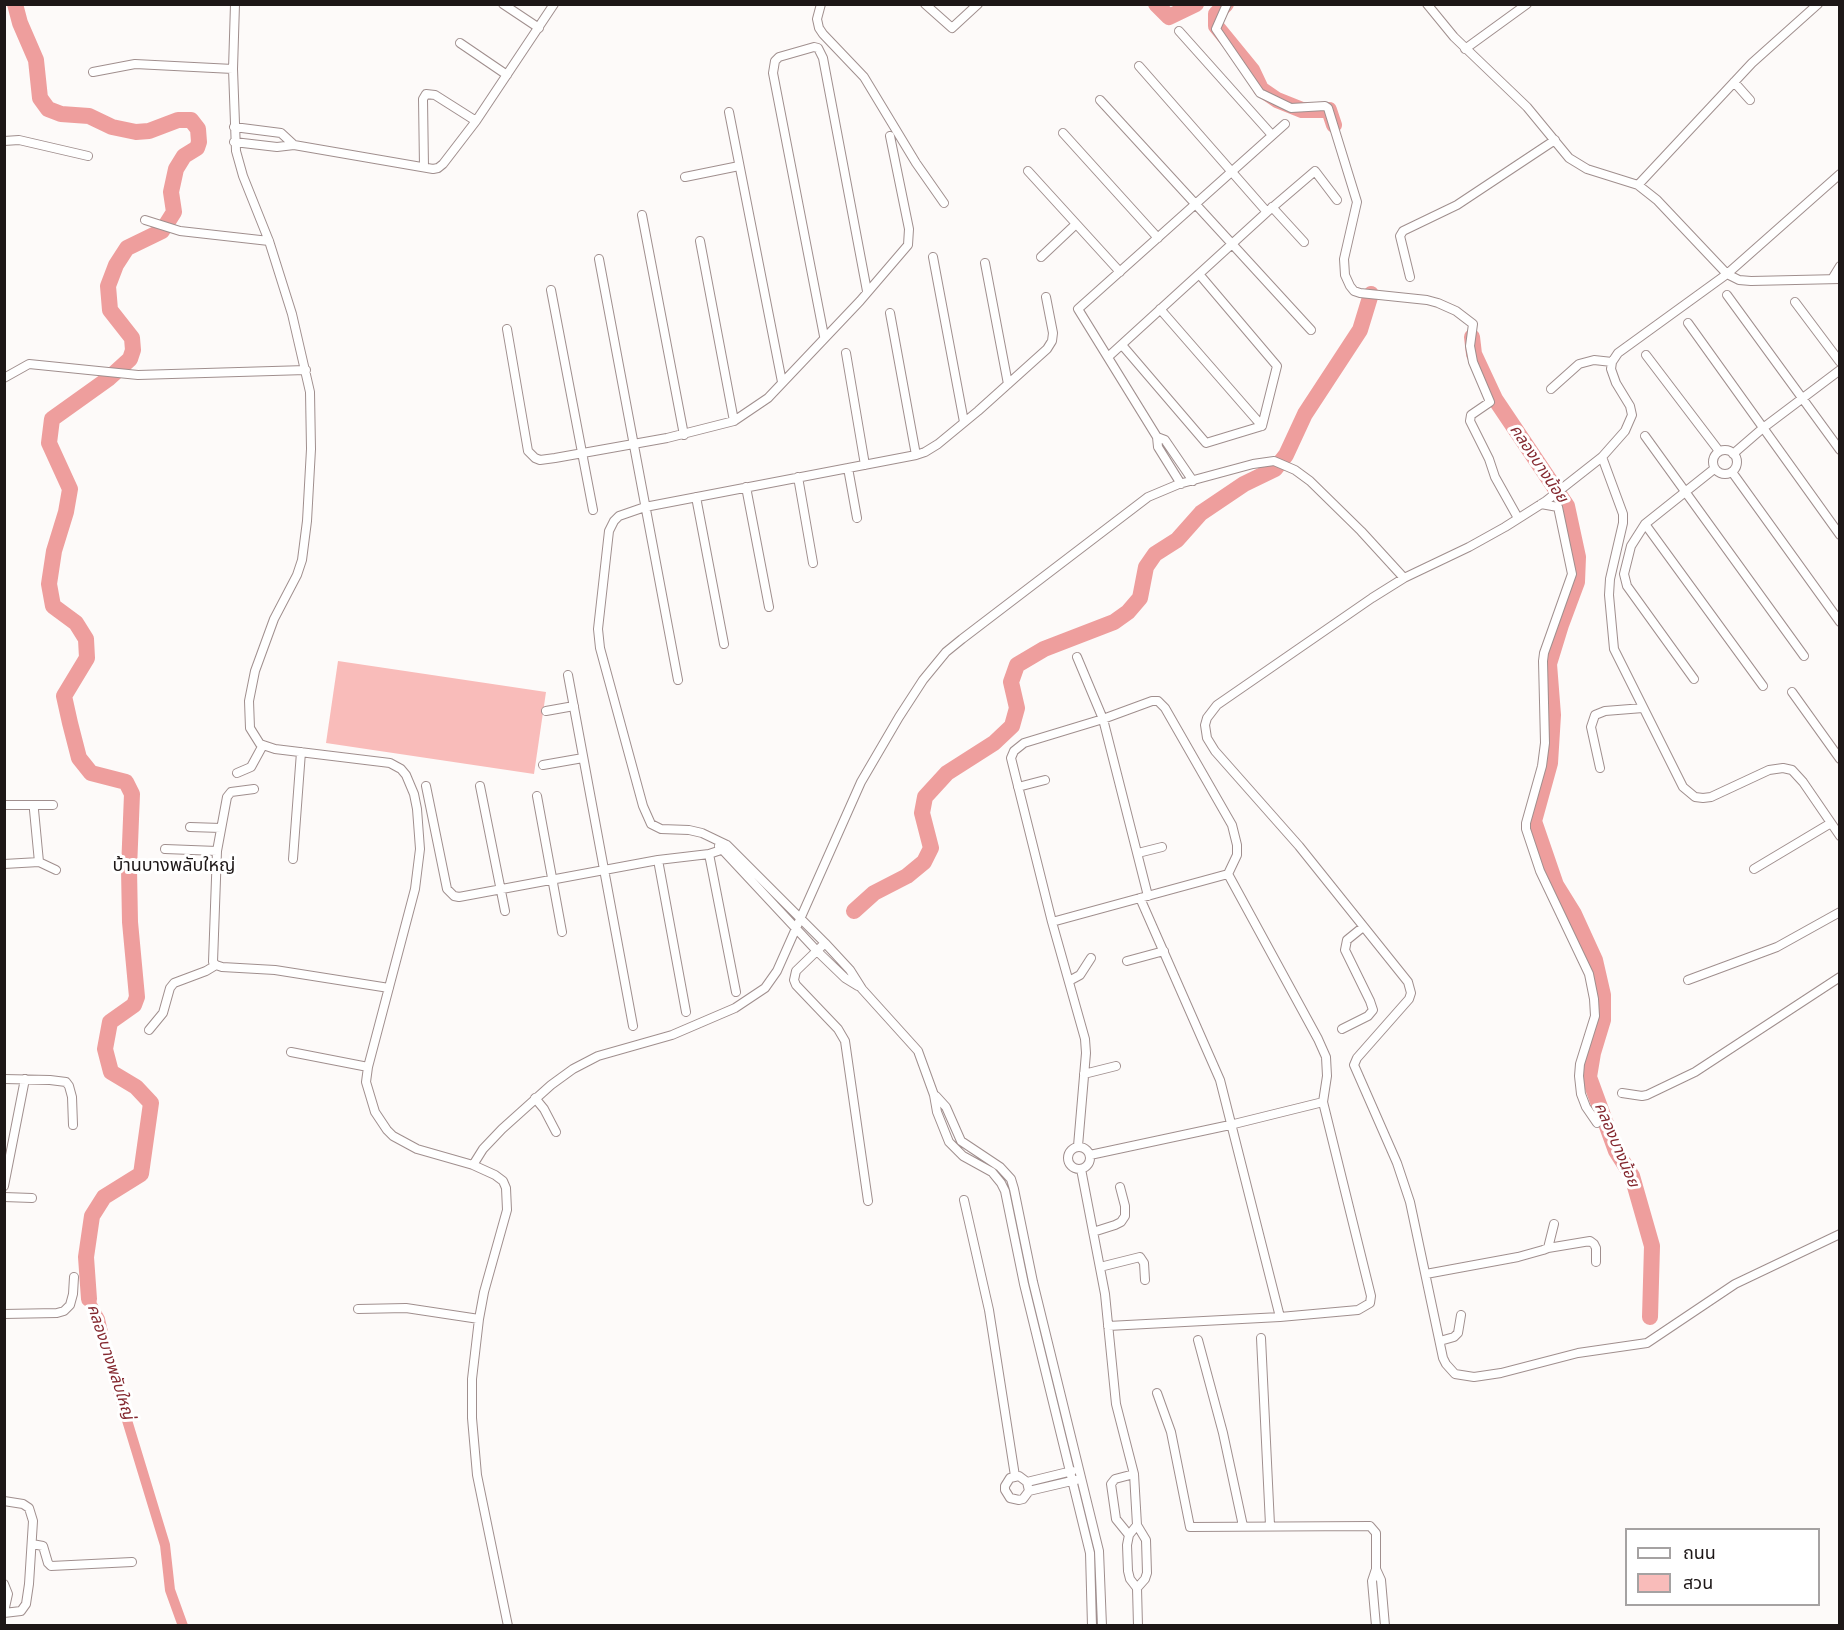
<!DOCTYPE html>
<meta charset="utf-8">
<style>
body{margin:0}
#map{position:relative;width:1844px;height:1630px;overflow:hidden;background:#fdfaf9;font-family:"DejaVu Sans","Noto Sans Thai",sans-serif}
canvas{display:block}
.frame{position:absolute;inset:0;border:6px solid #1d1717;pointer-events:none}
.legend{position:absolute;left:1625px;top:1528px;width:195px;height:78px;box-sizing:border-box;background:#fff;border:2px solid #a5a2a2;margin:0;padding:8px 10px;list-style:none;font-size:18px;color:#1d1717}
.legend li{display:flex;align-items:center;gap:12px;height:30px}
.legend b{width:30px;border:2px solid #a5a2a2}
</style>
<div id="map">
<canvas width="1844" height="1630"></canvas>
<div class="frame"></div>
<ul class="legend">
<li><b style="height:8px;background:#fff"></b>ถนน</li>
<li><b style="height:16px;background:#f9bcba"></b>สวน</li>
</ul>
</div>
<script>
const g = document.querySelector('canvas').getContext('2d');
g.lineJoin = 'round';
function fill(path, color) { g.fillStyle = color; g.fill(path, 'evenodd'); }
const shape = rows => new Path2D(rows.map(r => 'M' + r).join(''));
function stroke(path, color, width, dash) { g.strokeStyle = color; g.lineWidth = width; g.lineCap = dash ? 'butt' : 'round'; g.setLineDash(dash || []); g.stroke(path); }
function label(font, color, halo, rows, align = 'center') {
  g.font = font + ' "DejaVu Sans","Noto Sans Thai",sans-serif'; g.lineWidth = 6; g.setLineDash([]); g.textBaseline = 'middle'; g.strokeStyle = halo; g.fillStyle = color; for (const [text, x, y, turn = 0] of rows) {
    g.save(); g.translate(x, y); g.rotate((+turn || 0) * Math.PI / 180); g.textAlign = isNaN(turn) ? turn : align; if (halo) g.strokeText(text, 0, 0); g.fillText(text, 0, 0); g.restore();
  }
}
fill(shape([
 [338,661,546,692,534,774,326,743]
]), '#f9bcba');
stroke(shape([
 [89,1299,100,1319,112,1371,165,1545,170,1590,183,1626]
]), '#ee9e9d', 10);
stroke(shape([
 [15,4,20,23,36,60,40,98,48,109,61,114,89,116,112,127,136,132,149,131,178,120,191,120,198,129,199,142,197,148,184,156,176,169,171,192,174,212,162,231,127,248,116,265,108,286,110,310,132,338,133,350,130,359,108,379,52,419,49,443,70,489,66,512,54,551,49,584,53,606,76,623,86,639,87,658,64,696,70,723,79,758,91,773,126,782,132,794,129,869,130,922,137,997,134,1005,110,1022,105,1049,111,1072,136,1087,151,1103,141,1174,104,1197,92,1216,86,1257,89,1299],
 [1156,4,1169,17,1196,4],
 [1226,4,1216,14,1216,26,1252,70,1261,89,1277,100,1302,110,1329,110,1334,125],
 [1472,337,1474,354,1495,399,1567,506,1578,557,1577,582,1561,625,1549,664,1553,715,1550,763,1534,821,1556,885,1574,914,1595,960,1603,995,1603,1020,1593,1053,1589,1077,1616,1151,1632,1176,1652,1246,1650,1317],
 [854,911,874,893,907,876,924,862,931,848,922,813,925,797,947,773,994,743,1012,726,1017,708,1011,682,1017,665,1044,649,1114,622,1128,612,1140,598,1146,567,1155,554,1177,540,1201,513,1244,484,1275,469,1286,455,1305,414,1360,330,1371,294]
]), '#ee9e9d', 16);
const minor = shape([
 [235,4,233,69,236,151,243,176,269,241,292,314,310,392,311,449,307,521,302,560,297,575,274,619,255,671,249,701,250,728,260,744,275,749,390,763,401,769,406,775,414,794,417,809,420,849,415,889,368,1067,366,1082,375,1112,387,1130,393,1136,417,1149,473,1165,495,1175,503,1181,506,1188,507,1210,484,1292,479,1319,472,1379,472,1418,477,1475,508,1626],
 [503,4,539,28],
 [821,4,817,19,819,28,823,34,864,77,916,163,944,203],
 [925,4,952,28,978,4],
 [1227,4,1216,29,1260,93,1291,108,1325,106,1328,108,1357,202,1344,259,1345,275,1350,286,1354,291,1360,293,1427,300,1438,303,1456,311,1473,324,1470,346,1473,362,1490,402,1471,415,1470,421,1489,459,1495,477,1518,518],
 [1427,4,1454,37,1527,107,1569,158,1587,169,1638,185,1657,200,1727,274,1739,280,1751,281,1840,279],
 [1179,31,1272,135],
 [460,43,507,75],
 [1465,49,1527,4],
 [1139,66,1267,212],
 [93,72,135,64,233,69],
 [1734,82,1750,100],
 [1100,100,1311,330],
 [729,112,782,382],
 [234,127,281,133,294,145],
 [1063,133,1158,238],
 [4,141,19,140,88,156],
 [234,142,277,147,294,145,433,169,438,168,443,164,476,121,554,4],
 [424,167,423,99,426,94,435,95,476,121],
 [1028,171,1120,272],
 [1840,174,1727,274,1618,353,1612,362,1611,369,1616,383,1630,406,1632,415,1625,431,1602,457,1546,501,1505,527,1469,547,1404,578,1372,598,1217,705,1207,718,1205,725,1207,738,1215,751,1299,846,1408,982,1411,993,1409,999,1357,1058,1354,1065,1397,1163,1410,1202,1443,1358,1446,1364,1455,1374,1474,1377,1501,1373,1578,1353,1647,1343,1735,1284,1840,1234],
 [685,177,739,166],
 [1638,185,1752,63,1818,4],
 [1272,207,1304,242],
 [642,215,684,435],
 [145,220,180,231,269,241],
 [700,241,734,421],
 [933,257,964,422],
 [1041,257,1076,224],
 [599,259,678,680],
 [985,263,1008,384],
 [1410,277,1400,236,1403,231,1457,205,1555,140],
 [1832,279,1840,266],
 [551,290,593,510],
 [1727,295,1840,450],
 [1046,297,1053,333,1052,341,1047,349,978,411,938,444,925,452,916,455,645,507,619,516,614,521,609,531,598,629,600,648,643,806,651,824,661,829,689,830,702,833,727,845,825,943,850,970,862,989,918,1051,934,1095,937,1112,949,1142,963,1156,992,1172,1001,1183,1005,1191,1024,1284,1090,1553,1092,1626],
 [1795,302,1840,362],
 [1160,309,1262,426],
 [890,313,916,455],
 [1688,323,1840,535],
 [507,329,528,451,535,458,540,460,555,458,667,438,734,421,768,398,860,301,908,245,909,229,890,136],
 [824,336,773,73,775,61,779,57,814,47,818,48,823,58,867,291],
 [1122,345,1206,443,1262,426,1277,366,1199,274],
 [846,353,865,465],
 [1646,355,1719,451],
 [1108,357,1267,212,1315,171,1337,200],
 [4,378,29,364,138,375,306,370],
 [1551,389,1579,364,1594,360,1612,362],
 [1645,436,1804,656],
 [1157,437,1078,309,1285,124],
 '1713 462a12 12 0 1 1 24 0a12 12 0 1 1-24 0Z',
 [1733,454,1763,428,1840,370],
 [1602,457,1623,514,1623,523,1610,579,1609,595,1614,649,1683,787,1695,797,1703,798,1711,797,1769,770,1783,768,1792,770,1803,782,1840,836],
 [848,468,857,518],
 [1732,472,1840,622],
 [798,477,813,563],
 [1181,484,1158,447,1157,437,1165,440,1193,481],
 [746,487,769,607],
 [696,497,724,644],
 [1541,504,1558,507,1572,574,1544,653,1543,661,1545,743,1542,766,1526,823,1526,829,1540,871,1589,974,1594,999,1595,1016,1580,1064,1579,1076,1581,1094,1586,1107,1597,1123],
 [1645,524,1763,686],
 [1077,657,1103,719,1148,896],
 [568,675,633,1026],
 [1694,679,1627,586,1624,574,1631,546,1645,524,1714,469],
 [1792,692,1840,759],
 [546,711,574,706],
 [543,765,583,758],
 [1600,768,1591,727,1595,715,1605,711,1643,708],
 [237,773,251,767,263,745],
 [426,786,447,889,454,896,459,897,658,860,709,854,721,850,727,845],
 [480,786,505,911],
 [1018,787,1045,780],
 [254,789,231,792,227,797,217,851,213,962,216,965,222,967,275,970,389,988],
 [537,796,562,932],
 [4,805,53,805],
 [34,810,39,862],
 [190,827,221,828],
 [719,846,817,951,845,978,858,986],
 [165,849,217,851],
 [1138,853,1162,847],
 [709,854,736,992],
 [293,859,301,752],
 [658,860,686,1012],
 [4,864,39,862,56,870],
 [1754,869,1831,823],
 [1140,898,1220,1080,1280,1317],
 [1052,922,1228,874],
 [825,943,796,971,794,980,796,985,838,1029,845,1041,868,1201],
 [1127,961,1164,951],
 [1688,980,1777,947,1840,912],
 [1069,981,1080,975,1091,958],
 [1342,1029,1368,1016,1373,1010,1370,1001,1345,950,1347,940,1363,927],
 [149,1030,163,1013,170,988,174,983,206,971,216,965],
 [291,1052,368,1067],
 [1084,1074,1116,1066],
 [4,1079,50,1080,66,1082,69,1086,72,1097,73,1125],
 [1622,1093,1642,1096,1647,1095,1695,1072,1840,977],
 [936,1096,946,1107,961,1141,1000,1167,1011,1179,1014,1189,1033,1282,1099,1551,1102,1626],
 [535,1098,544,1109,556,1132],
 [1078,1146,1086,1053,1085,1039,1052,922,1011,758,1014,751,1024,743,1103,719,1152,701,1158,701,1165,708,1232,825,1237,845,1237,855,1228,874,1318,1039,1326,1057,1327,1076,1323,1102,1371,1296,1370,1303,1358,1310,1280,1317,1108,1326],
 '1068 1158a11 11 0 1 1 22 0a11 11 0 1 1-22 0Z',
 [1090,1155,1230,1125,1323,1102],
 [473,1165,483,1149,502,1129,551,1085,573,1069,598,1056,672,1035,735,1008,765,988,777,971,861,782,899,717,923,680,946,652,962,639,1148,497,1179,484,1253,464,1274,461,1295,470,1310,481,1361,531,1404,578],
 [1081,1169,1105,1294,1116,1404,1134,1474,1137,1525,1146,1540,1147,1573,1145,1579,1137,1588],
 [4,1186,25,1079],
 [4,1197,32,1198],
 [964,1200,989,1310,1015,1476],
 [1093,1232,1115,1225,1121,1222,1125,1216,1125,1206,1120,1187],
 [1548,1248,1590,1241,1594,1244,1596,1248,1596,1262],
 [1100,1267,1140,1257,1144,1263,1145,1280],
 [1426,1274,1518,1257,1543,1250,1548,1248,1554,1224],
 [358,1309,406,1308,479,1319],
 [4,1314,57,1313,64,1311,70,1305,73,1294,74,1277],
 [1261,1338,1270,1525],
 [1198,1340,1223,1433,1243,1526],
 [1440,1341,1454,1337,1458,1333,1461,1315],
 [1157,1393,1171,1432,1190,1527,1370,1526,1376,1533,1376,1569],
 [1027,1482,1072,1471],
 [1029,1491,1027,1482,1019,1476,1010,1478,1005,1486,1005,1490,1010,1498,1019,1500,1023,1499,1029,1491,1076,1480],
 [4,1501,23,1504,29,1508,33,1521,29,1584,26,1604,21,1611,4,1613],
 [1137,1525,1129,1535,1127,1545,1128,1571,1130,1579,1137,1588,1138,1626],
 [1129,1535,1116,1519,1111,1484,1115,1479,1134,1474],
 [32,1544,43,1546,48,1563,51,1566,132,1562],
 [4,1584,8,1594,4,1612],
 [1376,1626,1372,1581,1376,1569,1381,1580,1385,1626]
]);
stroke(minor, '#a08f8e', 10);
stroke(minor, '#fff', 8);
label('italic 16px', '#84282f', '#fff', [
 ["คลองบางน้อย",1538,464,56],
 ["คลองบางน้อย",1616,1145,67],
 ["คลองบางพลับใหญ่",110,1362,72]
]);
label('18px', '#1d1717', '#fff', [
 ["บ้านบางพลับใหญ่",174,866]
]);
</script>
